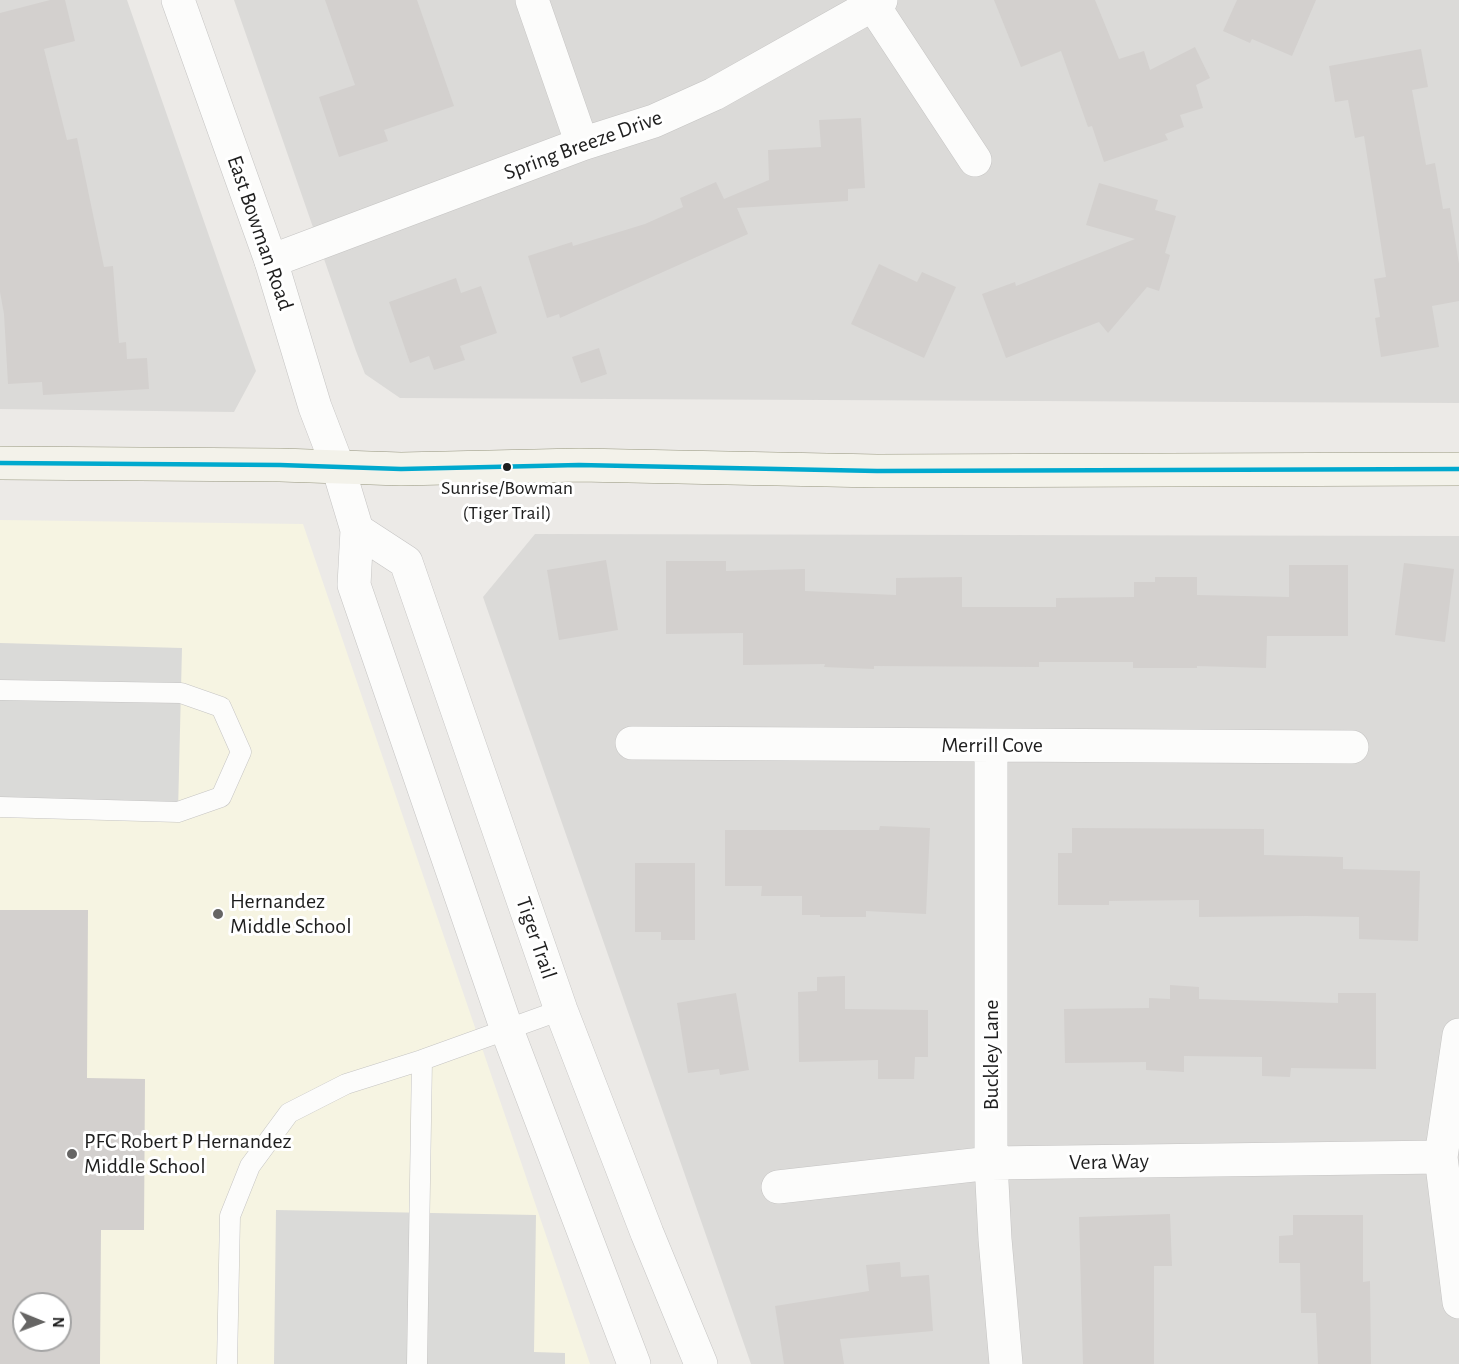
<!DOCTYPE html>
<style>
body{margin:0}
#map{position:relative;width:1459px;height:1364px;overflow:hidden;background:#eceae7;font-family:"Alegreya Sans",sans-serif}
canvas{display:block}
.north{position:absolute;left:12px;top:1292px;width:60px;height:60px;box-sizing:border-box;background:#fff;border:2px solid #a5a5a5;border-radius:50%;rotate:91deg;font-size:16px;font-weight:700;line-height:24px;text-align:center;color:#1e1e1e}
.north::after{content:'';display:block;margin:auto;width:21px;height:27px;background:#666564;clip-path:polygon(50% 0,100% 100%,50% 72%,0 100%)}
</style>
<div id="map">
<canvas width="1459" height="1364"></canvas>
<div class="north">N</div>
</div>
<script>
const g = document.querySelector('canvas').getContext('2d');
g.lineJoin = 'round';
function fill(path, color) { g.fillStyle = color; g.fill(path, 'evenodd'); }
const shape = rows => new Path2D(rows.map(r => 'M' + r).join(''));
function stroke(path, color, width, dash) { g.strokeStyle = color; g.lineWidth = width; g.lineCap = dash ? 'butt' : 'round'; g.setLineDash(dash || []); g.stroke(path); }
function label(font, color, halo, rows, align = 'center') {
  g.font = font + ' "Alegreya Sans",sans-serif'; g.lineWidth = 6; g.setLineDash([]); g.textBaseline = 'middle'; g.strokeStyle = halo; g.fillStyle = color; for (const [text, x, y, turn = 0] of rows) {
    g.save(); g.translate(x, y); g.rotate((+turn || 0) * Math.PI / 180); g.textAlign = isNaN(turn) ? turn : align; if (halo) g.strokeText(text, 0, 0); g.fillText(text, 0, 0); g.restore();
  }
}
fill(shape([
 [0,0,127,0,256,371,234,412,0,409],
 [234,0,1459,0,1459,403,400,398,365,374,356,351],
 [535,534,1459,536,1459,1364,751,1364,483,597]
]), '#dbdad8');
fill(shape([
 [0,520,303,524,590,1364,0,1364],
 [24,1304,60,1304,60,1340,24,1340]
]), '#f6f4e2');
fill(shape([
 [0,643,182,648,178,812,0,807],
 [276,1210,536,1215,534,1352,565,1353,565,1364,274,1364]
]), '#dadad8');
fill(shape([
 [50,0,65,0,75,41,44,49,67,140,77,138,104,267,113,266,119,343,126,342,127,359,147,358,149,389,43,395,42,382,8,384,4,314,0,292,0,13],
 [325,0,417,0,454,106,384,130,388,141,339,157,319,97,355,85],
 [994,0,1095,0,1119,59,1144,51,1150,70,1195,47,1210,78,1196,85,1203,108,1180,115,1184,127,1165,134,1168,140,1104,162,1092,126,1088,127,1061,51,1021,67],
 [1237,0,1316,0,1292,56,1252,39,1250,43,1223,31],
 [1421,49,1428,87,1412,90,1426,165,1435,163,1443,209,1450,208,1459,264,1459,301,1432,306,1439,347,1381,357,1375,318,1380,317,1374,279,1386,277,1364,136,1355,138,1348,100,1335,102,1329,66],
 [861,118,865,188,848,189,848,201,737,208,748,234,560,318,559,314,547,318,528,256,572,242,573,246,645,224,683,207,680,198,716,182,724,199,769,180,768,150,821,147,819,120],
 [1099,183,1158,200,1155,210,1176,216,1165,253,1170,255,1159,291,1147,287,1108,333,1099,322,1006,358,982,294,1015,282,1016,286,1135,239,1086,225],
 [879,264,917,282,922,272,956,287,924,358,851,324],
 [456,278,461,293,481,286,497,333,460,346,465,360,434,370,429,356,410,363,389,302],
 [599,348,607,374,581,383,572,357],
 [606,560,618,630,559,640,547,570],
 [666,561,726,561,726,571,805,569,805,591,896,595,896,578,962,577,962,607,1056,607,1056,598,1134,597,1134,582,1155,582,1155,577,1197,577,1197,595,1289,597,1289,565,1348,565,1348,636,1267,636,1266,668,1197,666,1197,668,1133,668,1133,662,1039,662,1039,667,874,666,874,669,824,667,825,664,743,665,743,633,666,634],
 [1404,563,1454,569,1445,642,1395,635],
 [880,826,930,828,926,914,866,911,866,917,820,917,820,915,802,915,802,896,761,896,762,886,725,886,725,830,879,830],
 [1072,828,1264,829,1264,855,1343,857,1343,869,1420,871,1418,941,1359,939,1359,917,1306,916,1199,917,1199,900,1109,901,1109,905,1058,905,1058,853,1072,853],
 [635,863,695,863,695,940,661,940,661,932,635,932],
 [0,910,88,910,87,1078,145,1079,144,1230,101,1230,100,1364,0,1364],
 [24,1304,60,1304,60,1340,24,1340],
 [845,976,845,1009,928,1010,928,1057,915,1057,914,1079,878,1079,878,1060,799,1062,798,992,817,991,817,977],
 [1170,985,1199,987,1199,999,1338,1003,1338,993,1376,993,1376,1069,1291,1068,1290,1077,1262,1076,1262,1057,1184,1056,1184,1072,1146,1070,1146,1062,1065,1063,1064,1009,1149,1008,1149,998,1170,999],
 [736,993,749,1070,720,1075,719,1069,688,1073,677,1003],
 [1170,1214,1172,1266,1154,1266,1154,1364,1083,1364,1079,1217],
 [1293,1215,1363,1215,1363,1282,1370,1281,1371,1364,1318,1364,1316,1313,1301,1313,1300,1263,1279,1263,1279,1236,1293,1235],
 [900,1262,901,1277,929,1275,933,1331,840,1339,844,1364,784,1364,775,1306,869,1291,866,1265]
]), '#d3d0ce');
const service = shape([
 [0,690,181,693,221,707,241,752,221,797,178,812,0,807],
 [227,1364,230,1216,250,1166,289,1113,346,1084,422,1060,561,1010],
 [417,1364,422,1060]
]);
const minor = shape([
 [532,0,582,144],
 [873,5,975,160],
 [271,261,582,144,654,121,714,94,881,0],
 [632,743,1352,747],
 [991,745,991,1163,995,1239,1006,1364],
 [1459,1035,1441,1157,1459,1302],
 [778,1187,991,1163,1441,1157]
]);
const tertiary = shape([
 [178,0,271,261,315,407,338,467,357,530,354,585,507,1030,634,1364],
 [357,530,406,562,561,1010,647,1233,701,1364]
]);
const secondary = shape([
 [0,463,280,465,401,469,579,465,877,471,1459,469]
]);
stroke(service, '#c5c4c3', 21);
stroke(minor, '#c5c4c3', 34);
stroke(tertiary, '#c5c4c3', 34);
stroke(secondary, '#96967e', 34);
stroke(service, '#fcfcfb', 20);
stroke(minor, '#fcfcfb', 33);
stroke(tertiary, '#fcfcfb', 33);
stroke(secondary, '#f3f2ea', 33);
stroke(shape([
 [0,463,280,465,401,469,579,465,877,471,1459,469]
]), '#00a9ce', 4.5);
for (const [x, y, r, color] of [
 [507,467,5,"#1e1e1e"],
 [218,914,6,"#666564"],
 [72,1154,6,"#666564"]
]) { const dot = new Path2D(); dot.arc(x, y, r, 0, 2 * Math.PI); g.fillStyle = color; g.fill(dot); stroke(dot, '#fff', 2); }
label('20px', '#1e1e1e', '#fff', [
 ["Sunrise/Bowman",507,488],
 ["(Tiger Trail)",507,513]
]);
label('22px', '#1e1e1e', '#fff', [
 ["Spring Breeze Drive",583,145,-20],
 ["East Bowman Road",260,233,71],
 ["Merrill Cove",992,745],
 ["Tiger Trail",536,938,71],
 ["Buckley Lane",991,1055,-90],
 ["Vera Way",1109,1162,-1]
]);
label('22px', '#1e1e1e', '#fff', [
 ["Hernandez",230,901],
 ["Middle School",230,926],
 ["PFC Robert P Hernandez",84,1141],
 ["Middle School",84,1166]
], 'left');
</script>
